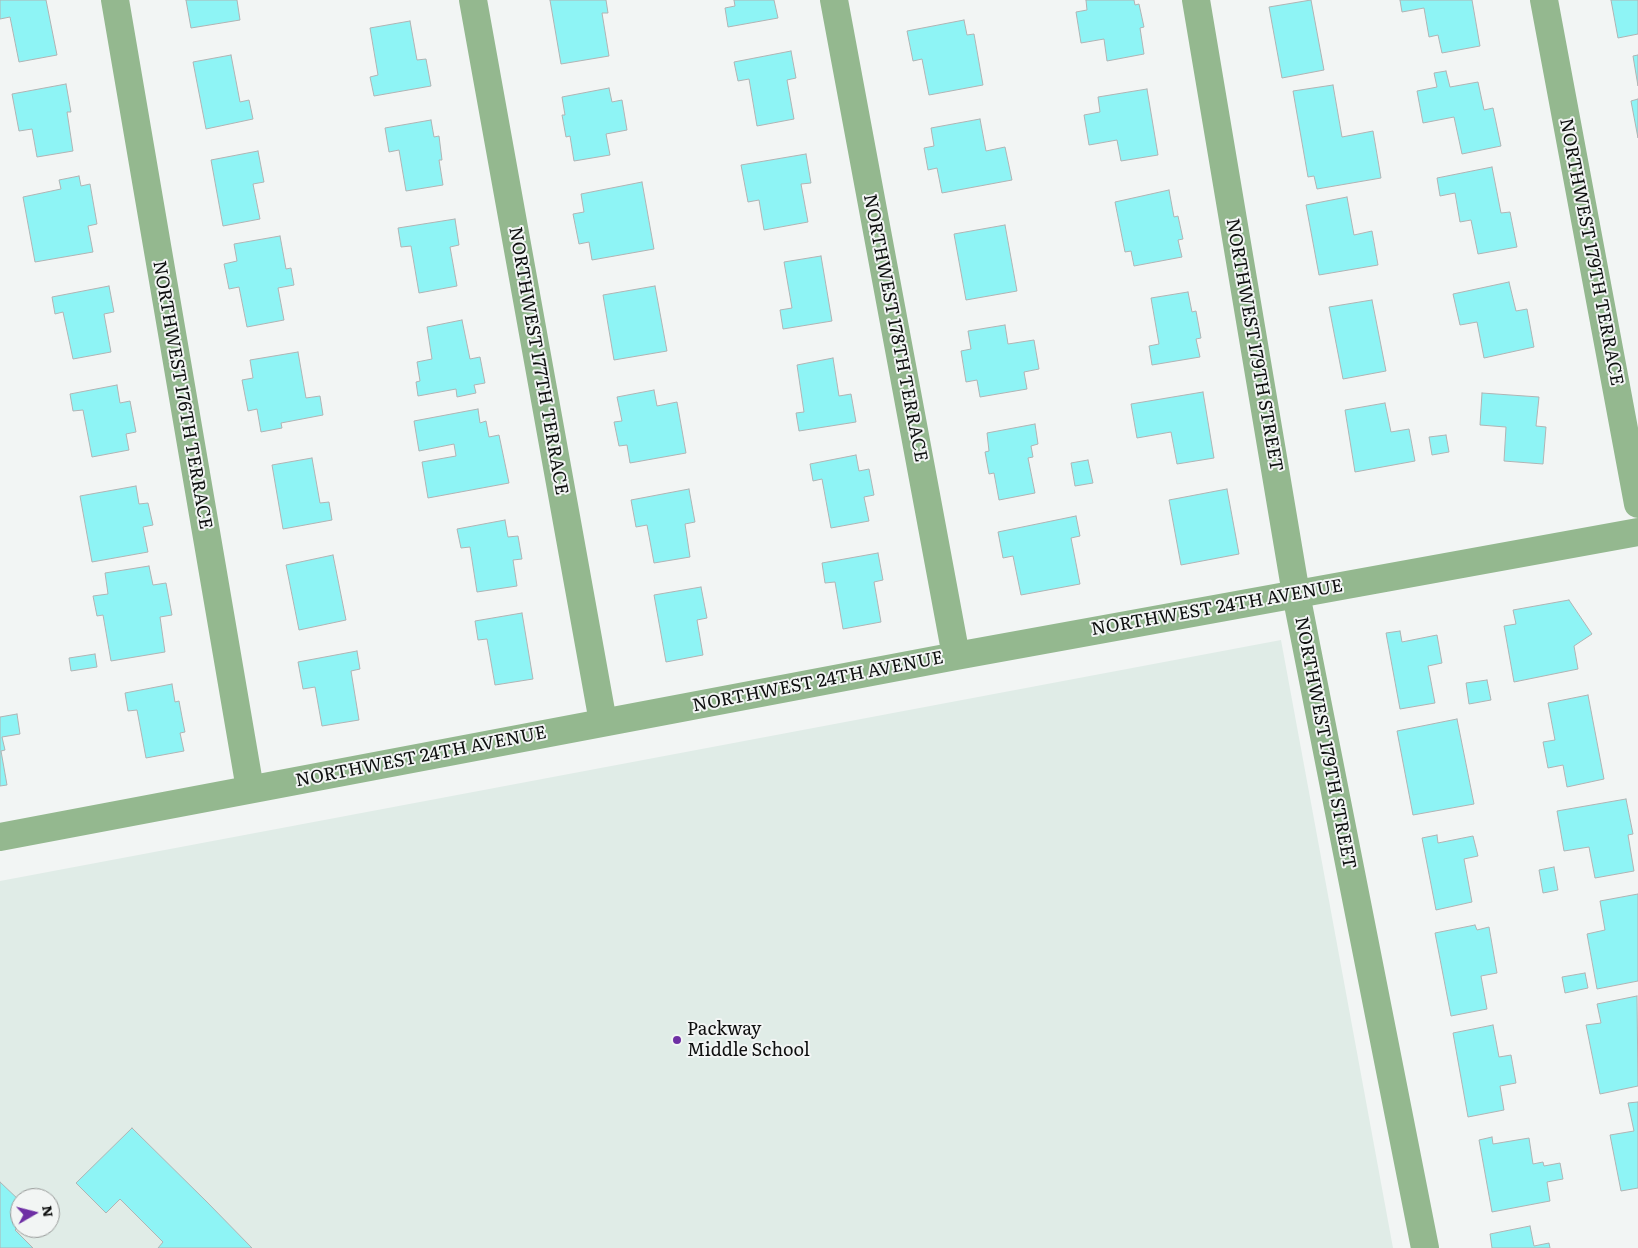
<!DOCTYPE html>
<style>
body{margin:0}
#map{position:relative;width:1638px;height:1248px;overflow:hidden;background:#f2f5f4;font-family:Literata,serif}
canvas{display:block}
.north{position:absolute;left:10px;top:1188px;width:50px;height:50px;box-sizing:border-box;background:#f2f5f4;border:1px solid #979998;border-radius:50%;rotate:82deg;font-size:14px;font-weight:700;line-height:20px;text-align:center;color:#0e0f0f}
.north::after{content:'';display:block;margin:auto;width:18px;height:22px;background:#6e2fa4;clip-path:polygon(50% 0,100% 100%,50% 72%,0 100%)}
</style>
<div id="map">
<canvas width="1638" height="1248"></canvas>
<div class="north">N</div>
</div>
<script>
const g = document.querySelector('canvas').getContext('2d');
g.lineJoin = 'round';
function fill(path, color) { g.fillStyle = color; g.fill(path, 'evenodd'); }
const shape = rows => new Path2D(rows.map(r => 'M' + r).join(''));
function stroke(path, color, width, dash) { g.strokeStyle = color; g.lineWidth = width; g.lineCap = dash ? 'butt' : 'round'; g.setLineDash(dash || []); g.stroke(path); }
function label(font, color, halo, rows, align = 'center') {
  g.font = font + ' Literata,serif'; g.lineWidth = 4; g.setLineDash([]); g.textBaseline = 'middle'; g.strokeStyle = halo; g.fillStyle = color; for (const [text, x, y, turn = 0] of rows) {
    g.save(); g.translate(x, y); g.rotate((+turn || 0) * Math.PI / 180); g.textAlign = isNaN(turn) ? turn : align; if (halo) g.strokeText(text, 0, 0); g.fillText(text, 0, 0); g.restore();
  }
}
fill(shape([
 [1281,640,1393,1248,0,1248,0,881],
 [20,1198,50,1198,50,1228,20,1228]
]), '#e0ece7');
const building = shape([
 [0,0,46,0,57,55,19,62,10,17,0,19,0,0],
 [186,0,237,0,240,20,191,28,186,0],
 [550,0,606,0,608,13,602,13,609,56,561,64,550,0],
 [734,0,774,0,778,18,728,27,725,8,735,6,734,0],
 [1086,0,1134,0,1135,5,1139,4,1144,27,1140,28,1144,54,1107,61,1104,39,1081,43,1076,12,1087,10,1086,0],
 [1311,0,1324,70,1282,78,1269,7,1311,0],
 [1400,0,1472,0,1480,46,1442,53,1438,35,1429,37,1424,8,1402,12,1400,0],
 [1611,0,1638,0,1638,34,1618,38,1611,0],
 [964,20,967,35,974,34,983,85,929,95,922,59,913,61,907,31,964,20],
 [410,21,417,60,426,59,431,86,374,96,370,77,378,75,370,28,410,21],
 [791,51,796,78,787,80,794,119,757,126,749,79,738,81,734,62,791,51],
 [231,55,240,102,249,100,253,119,206,129,193,62,231,55],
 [1638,55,1638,86,1633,56,1638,55],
 [1446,71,1450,87,1478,82,1484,110,1493,108,1501,146,1462,154,1454,117,1423,123,1417,91,1437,87,1434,73,1446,71],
 [66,84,71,112,67,112,73,151,37,157,32,129,19,131,12,94,66,84],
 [1333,85,1342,137,1373,131,1381,178,1317,189,1314,176,1308,177,1293,91,1333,85],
 [609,88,612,102,622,100,627,130,606,134,610,155,574,161,570,136,566,137,562,115,565,115,562,97,609,88],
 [1147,89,1158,155,1121,161,1117,140,1089,145,1084,115,1100,112,1098,97,1147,89],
 [1638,99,1638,138,1631,101,1638,99],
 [980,119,986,151,1005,147,1012,180,942,193,937,168,928,170,924,148,934,146,931,128,980,119],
 [431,120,434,137,439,136,442,160,439,160,443,185,406,191,399,150,389,152,385,128,431,120],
 [258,151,264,182,253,184,260,219,223,226,211,160,258,151],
 [806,154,811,183,801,184,808,222,764,230,759,200,748,202,741,165,806,154],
 [1492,167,1501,213,1510,212,1517,247,1478,254,1471,220,1460,222,1455,193,1440,196,1437,178,1492,167],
 [79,176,81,186,90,184,97,224,88,226,93,252,35,262,23,197,61,189,59,180,79,176],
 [642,182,654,249,592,260,589,242,579,244,573,214,584,212,581,194,642,182],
 [1169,190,1174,217,1178,216,1183,239,1178,240,1182,257,1134,266,1131,251,1125,252,1115,202,1169,190],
 [1347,197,1354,235,1372,231,1378,265,1319,275,1306,205,1347,197],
 [455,219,459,245,450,247,457,286,419,293,411,246,401,247,398,228,455,219],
 [1005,225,1017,291,966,300,954,234,1005,225],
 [280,236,286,269,291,268,294,285,278,288,284,320,247,327,239,287,229,289,224,264,237,261,234,244,280,236],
 [821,256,832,321,783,329,780,310,792,308,784,262,821,256],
 [1509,282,1516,311,1527,309,1534,347,1484,358,1477,322,1460,325,1453,294,1509,282],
 [109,286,114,312,104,314,111,352,73,359,63,312,55,314,52,297,109,286],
 [655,286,667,351,614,360,603,295,655,286],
 [1188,292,1192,312,1196,311,1201,338,1196,339,1200,357,1152,365,1149,346,1159,344,1151,298,1188,292],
 [1372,300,1386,371,1343,379,1329,307,1372,300],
 [462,320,470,359,480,357,485,383,474,385,476,393,457,397,456,389,418,396,416,382,420,381,417,362,432,359,427,327,462,320],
 [1005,325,1008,344,1034,340,1039,369,1024,372,1027,389,980,397,977,380,966,382,961,351,971,349,968,331,1005,325],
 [298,352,306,398,320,396,323,415,281,423,282,428,261,432,257,409,248,411,242,380,253,378,250,360,298,352],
 [833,358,839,396,851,394,856,422,799,431,796,413,804,412,797,365,833,358],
 [117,385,120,403,130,401,136,432,126,434,129,450,92,457,83,410,73,411,70,394,117,385],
 [654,390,657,406,677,402,686,453,630,463,627,445,619,446,614,422,622,421,617,397,654,390],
 [1203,392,1214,458,1177,464,1171,432,1137,438,1131,404,1203,392],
 [1482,393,1539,397,1536,426,1546,427,1543,464,1504,461,1506,427,1480,425,1482,393],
 [1385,403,1391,432,1409,429,1415,461,1355,472,1345,410,1385,403],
 [478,409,480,423,486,421,489,437,499,435,509,483,428,498,422,462,456,456,454,444,419,451,414,421,478,409],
 [1035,424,1038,444,1031,446,1033,457,1028,458,1035,493,999,500,994,473,989,474,985,452,989,451,987,433,1035,424],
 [1446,435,1449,452,1432,455,1429,437,1446,435],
 [856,455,859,471,869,469,874,495,864,497,869,521,831,528,822,479,813,481,810,464,856,455],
 [312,458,320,503,329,502,332,520,283,529,272,465,312,458],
 [1088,460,1093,483,1075,486,1071,463,1088,460],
 [136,486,139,504,148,503,153,525,143,527,148,552,92,562,80,496,136,486],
 [689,489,695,522,685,524,690,557,654,563,647,525,636,527,631,500,689,489],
 [1227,489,1239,554,1181,565,1169,500,1227,489],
 [1076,516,1080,536,1071,538,1080,584,1021,595,1013,556,1003,558,998,532,1076,516],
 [505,520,508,537,518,536,522,559,513,560,517,586,477,592,470,547,461,548,457,529,505,520],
 [878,553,883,580,874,582,881,622,843,629,835,582,825,583,822,563,878,553],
 [333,555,346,620,299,630,286,565,333,555],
 [149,566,153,585,166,583,172,615,160,617,165,652,111,661,103,615,97,616,93,596,108,594,105,573,149,566],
 [701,587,707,618,697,620,703,655,666,662,654,595,701,587],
 [1569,600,1592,634,1574,646,1578,669,1514,682,1504,626,1516,624,1513,610,1569,600],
 [522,613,533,679,495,685,487,639,478,640,475,621,522,613],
 [1400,631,1402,642,1437,635,1442,663,1428,666,1435,703,1400,709,1386,633,1400,631],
 [357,651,360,669,351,671,359,720,322,726,315,687,303,689,298,662,357,651],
 [95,654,97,667,71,671,69,658,95,654],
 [1487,680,1491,700,1469,704,1466,683,1487,680],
 [172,684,175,702,179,701,182,717,185,732,180,733,184,751,146,758,137,710,128,711,125,693,172,684],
 [1588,695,1604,779,1567,787,1563,765,1548,768,1543,742,1555,740,1548,703,1588,695],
 [17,714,20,734,2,737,5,750,1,751,7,785,0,786,0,717,17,714],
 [1457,719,1474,804,1413,815,1397,731,1457,719],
 [1626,799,1633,834,1628,835,1634,871,1595,878,1589,847,1564,851,1557,811,1626,799],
 [1437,835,1438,843,1473,836,1478,856,1464,859,1472,902,1436,910,1422,838,1437,835],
 [1554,867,1558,890,1543,893,1539,870,1554,867],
 [1638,894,1638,981,1597,989,1587,934,1605,930,1600,901,1638,894],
 [1475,925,1477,930,1489,927,1497,973,1481,976,1487,1009,1451,1016,1435,933,1475,925],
 [1585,973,1588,988,1565,993,1562,977,1585,973],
 [1637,996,1638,1086,1600,1094,1586,1025,1601,1023,1597,1004,1637,996],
 [1493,1025,1499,1057,1511,1055,1516,1083,1500,1086,1504,1110,1468,1117,1453,1033,1493,1025],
 [1638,1102,1638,1188,1621,1191,1610,1135,1634,1131,1628,1103,1638,1102],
 [132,1128,207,1202,252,1248,158,1248,163,1242,120,1199,106,1213,76,1183,132,1128],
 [1492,1137,1493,1144,1529,1138,1533,1164,1543,1162,1544,1166,1560,1163,1563,1179,1547,1182,1550,1201,1492,1212,1479,1140,1492,1137],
 [0,1182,20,1201,20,1225,15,1230,33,1248,0,1248,0,1182],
 [1530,1226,1534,1246,1549,1243,1550,1248,1492,1248,1490,1234,1530,1226]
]);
fill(building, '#8ef4f5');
stroke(building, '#b0b4b4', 1);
stroke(shape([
 [115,0,250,789],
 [473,0,603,722],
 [834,0,956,656],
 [1196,0,1296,594,1425,1248],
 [1544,0,1638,504],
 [0,837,956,656,1638,532]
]), '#94b88f', 28);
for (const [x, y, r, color] of [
 [677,1040,5,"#6e2fa4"]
]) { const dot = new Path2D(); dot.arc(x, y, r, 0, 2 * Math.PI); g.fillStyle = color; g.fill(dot); stroke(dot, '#f2f5f4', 2); }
label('18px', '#0e0f0f', '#f2f5f4', [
 ["NORTHWEST 179TH TERRACE",1591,252,79],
 ["NORTHWEST 178TH TERRACE",895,328,79],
 ["NORTHWEST 179TH STREET",1254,345,80],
 ["NORTHWEST 177TH TERRACE",538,361,80],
 ["NORTHWEST 176TH TERRACE",182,395,80],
 ["NORTHWEST 24TH AVENUE",1217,608,-10],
 ["NORTHWEST 24TH AVENUE",818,682,-11],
 ["NORTHWEST 179TH STREET",1325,743,79],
 ["NORTHWEST 24TH AVENUE",421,757,-11]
]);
label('18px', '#0e0f0f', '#f2f5f4', [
 ["Packway",687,1030],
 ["Middle School",687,1051]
], 'left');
</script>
